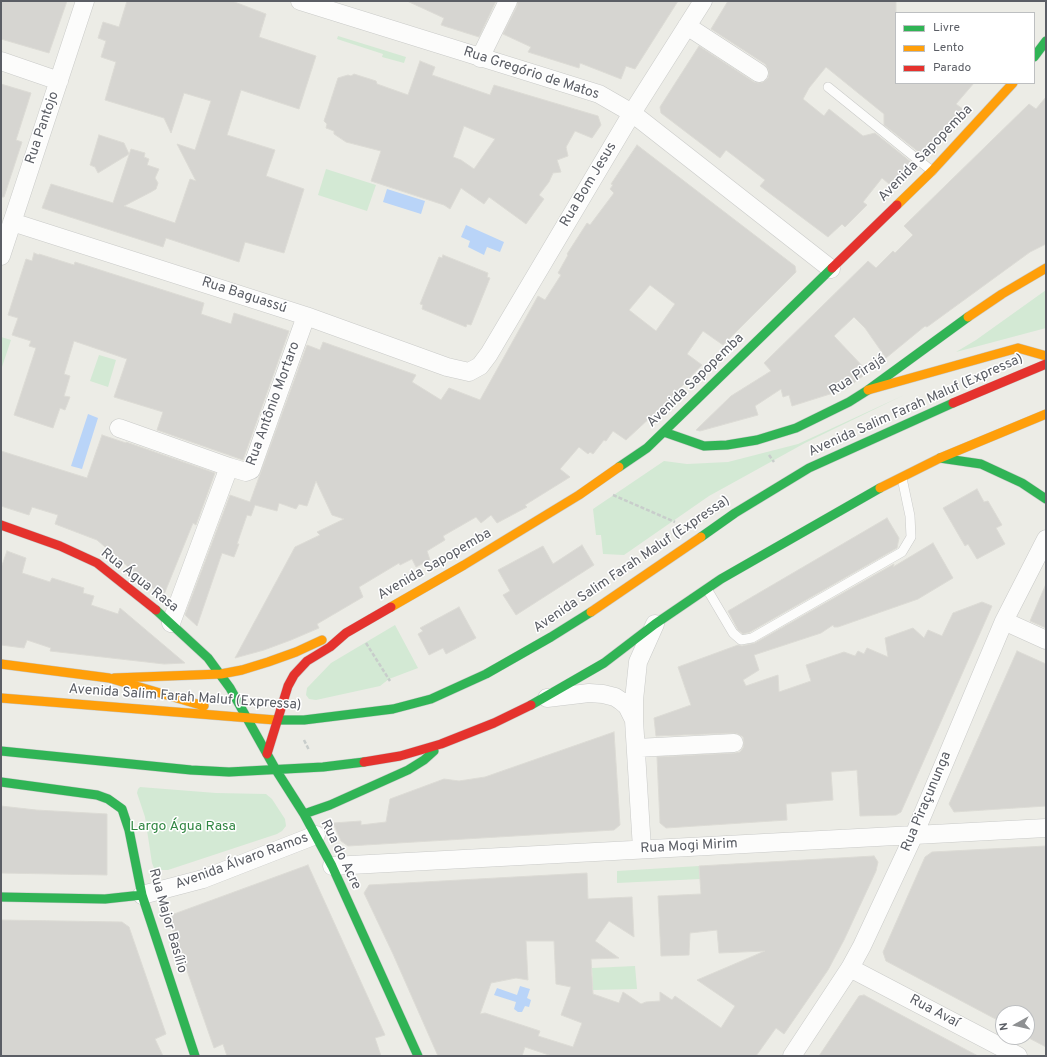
<!DOCTYPE html>
<meta charset="utf-8">
<style>
body{margin:0}
#map{position:relative;width:1047px;height:1057px;overflow:hidden;background:#ecece6;font-family:Overpass,sans-serif}
canvas{display:block}
.frame{position:absolute;inset:0;border:2px solid #5b5e65;pointer-events:none}
.legend{position:absolute;left:895px;top:12px;width:140px;height:72px;box-sizing:border-box;background:#fff;border:1px solid #bdbfc1;margin:0;padding:5px 7px;list-style:none;font-size:12px;color:#5b5e65}
.legend li{display:flex;align-items:center;gap:8px;height:20px}
.legend b{width:20px;border:1px solid #bdbfc1}
.north{position:absolute;left:995px;top:1005px;width:40px;height:40px;box-sizing:border-box;background:#fff;border:1px solid #bdbfc1;border-radius:50%;rotate:262deg;font-size:11px;font-weight:700;line-height:16px;text-align:center;color:#5b5e65}
.north::after{content:'';display:block;margin:auto;width:14px;height:18px;background:#8e9092;clip-path:polygon(50% 0,100% 100%,50% 72%,0 100%)}
</style>
<div id="map">
<canvas width="1047" height="1057"></canvas>
<div class="frame"></div>
<ul class="legend">
<li><b style="height:5px;background:#30b455"></b>Livre</li>
<li><b style="height:5px;background:#ff9f0a"></b>Lento</li>
<li><b style="height:5px;background:#e5322d"></b>Parado</li>
</ul>
<div class="north">N</div>
</div>
<script>
const g = document.querySelector('canvas').getContext('2d');
g.lineJoin = 'round';
function fill(path, color) { g.fillStyle = color; g.fill(path, 'evenodd'); }
const shape = rows => new Path2D(rows.map(r => 'M' + r).join(''));
function stroke(path, color, width, dash) { g.strokeStyle = color; g.lineWidth = width; g.lineCap = dash ? 'butt' : 'round'; g.setLineDash(dash || []); g.stroke(path); }
function label(font, color, halo, rows, align = 'center') {
  g.font = font + ' Overpass,sans-serif'; g.lineWidth = 3; g.setLineDash([]); g.textBaseline = 'middle'; g.strokeStyle = halo; g.fillStyle = color; for (const [text, x, y, turn = 0] of rows) {
    g.save(); g.translate(x, y); g.rotate((+turn || 0) * Math.PI / 180); g.textAlign = isNaN(turn) ? turn : align; if (halo) g.strokeText(text, 0, 0); g.fillText(text, 0, 0); g.restore();
  }
}
fill(shape([
 [338,36,406,57,404,63,382,57,383,54,337,39],
 [326,169,376,185,367,211,318,195],
 [1046,290,1046,328,956,352,976,340],
 [1,337,11,340,1,370],
 [99,355,116,360,108,387,90,381],
 [904,395,805,443,709,496,624,555,603,554,601,535,596,535,593,509,664,461,687,464,728,462,798,444],
 [395,625,418,668,389,679,380,686,316,700,309,699,306,695,307,688,331,663],
 [140,787,216,793,266,794,272,799,285,819,286,826,282,831,277,834,168,870,158,870,154,868,152,863,145,817,137,793,138,789],
 [699,866,700,879,617,883,617,871],
 [635,966,637,989,593,990,592,968]
]), '#d3e9d4');
fill(shape([
 [387,189,425,201,421,214,383,202],
 [466,225,504,242,500,252,487,247,484,255,468,247,470,241,461,237],
 [88,414,98,418,82,469,71,466],
 [520,986,530,989,527,998,531,1000,529,1007,525,1006,522,1012,518,1012,514,1009,516,1002,494,995,497,988,517,995]
]), '#b9d4f8');
const building = shape([
 [1,1,67,1,49,53,1,39,1,1],
 [127,1,232,1,266,14,259,37,316,56,299,109,241,90,227,135,275,150,266,176,304,189,284,253,245,242,239,262,166,238,163,247,42,208,51,184,113,203,131,149,145,153,144,157,149,159,147,165,159,169,155,178,158,183,156,189,151,192,124,206,175,223,190,179,196,181,177,144,195,150,211,101,184,93,171,133,164,118,105,100,116,62,101,57,106,41,98,38,103,22,119,27,127,1],
 [407,1,496,1,479,37,441,25,444,18,407,1],
 [518,1,678,1,635,69,626,66,621,79,580,63,579,68,528,52,531,47,503,34,517,6,518,1],
 [728,1,896,1,896,83,974,83,956,104,964,110,920,153,884,125,884,114,826,67,809,88,803,99,824,116,829,109,863,136,875,133,911,162,889,184,882,178,863,202,867,205,845,227,842,224,828,237,760,186,765,180,726,150,720,158,661,113,660,107,699,46,754,82,758,83,763,82,768,78,769,74,768,69,765,64,711,29,728,1],
 [420,61,435,67,432,75,490,95,494,85,598,116,601,125,592,138,575,131,566,147,568,156,557,160,561,172,553,173,549,182,539,195,544,199,526,224,489,197,484,204,461,188,450,209,444,205,371,181,381,151,346,142,334,134,334,131,326,128,327,124,324,121,338,78,348,75,351,76,354,74,376,81,377,84,408,95,420,61],
 [464,126,495,139,474,169,461,160,453,157,464,126],
 [1,84,31,93,16,140,22,142,4,197,1,197,1,84],
 [1046,97,1046,244,1030,252,927,327,925,326,886,358,865,328,854,317,834,336,868,372,846,389,792,406,789,395,783,397,781,389,755,406,758,415,700,431,696,430,731,396,771,371,764,363,868,261,876,268,893,251,895,253,913,235,904,226,1029,104,1036,109,1046,97],
 [99,135,124,143,129,154,98,173,95,167,90,165,99,135],
 [637,145,795,266,796,272,723,345,703,331,687,354,702,365,666,403,626,440,613,431,606,441,604,440,593,454,590,452,588,454,579,447,560,469,570,477,525,505,527,507,497,523,491,515,481,523,476,517,443,536,445,540,427,551,430,560,416,567,412,559,400,565,399,563,359,587,363,597,317,624,319,628,291,640,264,650,235,658,295,547,320,535,317,532,344,519,332,515,316,481,307,506,299,504,296,509,279,503,277,511,255,505,251,516,247,515,237,544,239,544,234,557,222,553,197,626,185,615,230,495,250,502,307,345,320,350,323,342,416,375,412,382,441,400,449,388,480,400,538,296,545,300,561,275,558,273,568,255,567,254,587,223,590,225,614,193,610,189,613,185,611,184,637,145],
 [650,285,675,304,656,331,629,310,650,285],
 [34,253,39,255,39,254,74,265,75,262,204,303,201,314,231,324,234,313,289,331,243,460,157,430,163,412,114,397,127,359,74,341,64,374,70,376,64,396,70,397,65,410,60,408,53,428,14,415,36,348,29,346,31,341,12,335,18,318,8,315,26,259,32,261,34,253],
 [443,255,488,273,487,277,490,278,471,325,467,324,466,327,422,309,423,305,420,304,439,257,442,258,443,255],
 [102,435,126,443,126,442,215,473,196,525,193,523,163,597,97,540,55,524,58,515,32,507,29,515,1,506,1,451,87,478,102,435],
 [977,489,984,502,988,501,1002,525,996,528,1005,544,977,559,968,544,965,546,943,508,977,489],
 [887,518,899,538,897,548,750,632,743,634,738,630,728,611,887,518],
 [933,543,953,578,918,599,838,627,834,627,833,625,821,633,754,655,759,670,743,680,746,686,778,675,779,692,811,681,806,665,844,652,855,656,858,651,864,654,867,648,888,657,885,638,913,628,924,638,928,630,942,636,953,613,982,602,992,606,901,812,896,815,860,816,857,770,831,772,833,800,786,804,787,820,666,828,660,823,657,757,735,753,740,752,743,748,744,743,743,737,738,734,733,733,656,736,654,718,691,705,678,667,738,645,742,646,755,643,894,564,893,567,933,543],
 [582,545,594,565,516,615,503,595,510,591,498,570,543,546,553,564,582,545],
 [7,551,26,558,22,573,50,582,52,578,84,588,83,593,94,596,91,605,118,614,120,608,185,663,164,664,50,651,51,648,27,640,24,648,1,645,1,568,7,551],
 [1046,584,1046,628,1030,621,1046,584],
 [459,607,476,638,446,654,443,648,429,655,418,634,423,631,420,628,459,607],
 [1017,651,1046,664,1046,806,954,812,949,804,1017,651],
 [614,732,620,825,614,830,348,846,341,841,333,823,361,821,361,825,386,822,390,799,444,779,459,781,485,777,614,732],
 [1,806,36,810,107,814,107,875,1,873,1,806],
 [1046,846,1046,1047,1027,1037,1027,1013,1003,1013,1003,1023,886,961,883,952,925,857,932,852,1046,846],
 [874,856,878,862,876,871,844,940,828,970,784,1034,776,1028,756,1056,552,1056,525,1047,522,1056,438,1056,393,954,364,893,369,885,587,873,588,899,632,897,634,937,609,921,595,941,619,958,591,959,593,994,619,1003,623,992,641,1004,646,1002,660,1001,660,992,672,1000,675,996,721,1028,735,1006,697,980,765,951,719,953,717,930,690,933,689,955,661,956,658,896,701,894,699,866,874,856],
 [526,941,554,941,556,984,571,987,561,1015,582,1023,573,1047,538,1036,540,1031,485,1013,480,1014,491,983,516,978,528,980,526,941],
 [308,865,385,1035,375,1038,381,1056,227,1056,223,1044,214,1048,170,922,174,914,308,865],
 [1,920,122,922,129,927,166,1034,155,1039,163,1056,1,1056,1,920],
 [864,995,931,1031,978,1056,819,1056,859,996,864,995]
]);
fill(building, '#d6d5d1');
stroke(building, '#dcdbd5', 1);
const lane = shape([
 [828,87,932,171],
 [707,589,733,633,741,640,752,638,902,552,911,537,910,516,902,478]
]);
const street = shape([
 [300,1,599,94,632,113,831,269],
 [687,26,759,73],
 [480,58,508,1],
 [1,61,59,81],
 [12,222,306,316,447,367,469,372,480,366,489,354,632,113,703,1],
 [1,256,85,1],
 [119,428,229,467,246,472,251,470,306,316],
 [1004,621,1046,640],
 [171,623,229,467],
 [547,698,589,693,603,694,615,697,621,701,627,706,634,720],
 [636,748,734,743],
 [642,849,634,720,634,700,638,662,655,624],
 [332,866,1046,828],
 [142,895,203,879,316,835],
 [850,968,1018,1056],
 [792,1056,850,968,862,946,914,835,1004,621,1046,539]
]);
const fast = shape([
 [1034,57,1046,41],
 [664,432,704,446,727,445,757,440,796,428,849,402,868,390,968,317],
 [940,458,981,464,1022,483,1046,499],
 [619,467,647,448,832,268],
 [701,537,735,513,809,468,953,403],
 [156,610,208,658,230,688,276,770,304,814,332,866,418,1056],
 [531,705,604,663,655,624,721,579,880,488],
 [275,720,304,720,393,709,431,699,486,674,551,637,591,612],
 [1,751,191,770,229,772,323,767,364,762],
 [1,782,97,795,108,799,122,809,129,830,142,895,195,1056],
 [304,814,330,805,408,770,424,760,434,751],
 [1,897,105,899,142,895]
]);
const slow = shape([
 [897,205,932,171,1013,83],
 [968,317,1002,294,1046,268],
 [868,390,1018,348,1046,356],
 [880,488,940,458,1046,414],
 [391,607,464,565,579,495,619,467],
 [591,612,701,537],
 [1,664,109,678,204,706],
 [114,678,221,674,242,670,268,662,296,652,322,640],
 [1,698,275,720]
]);
const jam = shape([
 [832,268,897,205],
 [953,403,1046,364],
 [1,525,60,546,97,563,156,610],
 [267,754,288,686,294,675,307,661,330,647,346,633,391,607],
 [364,762,400,756,441,744,494,723,531,705]
]);
stroke(lane, '#c9cac8', 10);
stroke(street, '#c9cac8', 19);
stroke(fast, '#c7c8c7', 10);
stroke(slow, '#c7c8c7', 10);
stroke(jam, '#c7c8c7', 10);
stroke(shape([
 [769,455,774,462],
 [613,495,675,522],
 [366,643,390,681],
 [304,740,309,750]
]), '#c8cdcb', 2.5, [4, 2]);
stroke(lane, '#fcfcfb', 9);
stroke(street, '#fcfcfb', 18);
stroke(fast, '#30b455', 9);
stroke(slow, '#ff9f0a', 9);
stroke(jam, '#e5322d', 9);
label('14px', '#5b5e65', '#fff', [
 ["Rua Gregório de Matos",531,74,18],
 ["Rua Pantojo",43,128,-71],
 ["Avenida Sapopemba",926,154,-46],
 ["Rua Bom Jesus",589,185,-59],
 ["Rua Baguassú",244,296,18],
 ["Rua Pirajá",858,376,-33],
 ["Avenida Sapopemba",696,381,-44],
 ["Rua Antônio Mortaro",274,404,-70],
 ["Avenida Salim Farah Maluf (Expressa)",916,406,-24],
 ["Avenida Sapopemba",435,565,-30],
 ["Avenida Salim Farah Maluf (Expressa)",632,565,-34],
 ["Rua Água Rasa",139,581,38],
 ["Avenida Salim Farah Maluf (Expressa)",185,698,4],
 ["Rua Piraçununga",927,802,-67],
 ["Rua Mogi Mirim",689,847,-3],
 ["Rua do Acre",340,855,64],
 ["Avenida Álvaro Ramos",242,862,-20],
 ["Rua Major Basílio",167,921,74],
 ["Rua Avaí",934,1012,28]
]);
label('14px', '#318642', '#fff', [
 ["Largo Água Rasa",183,827]
]);
</script>
